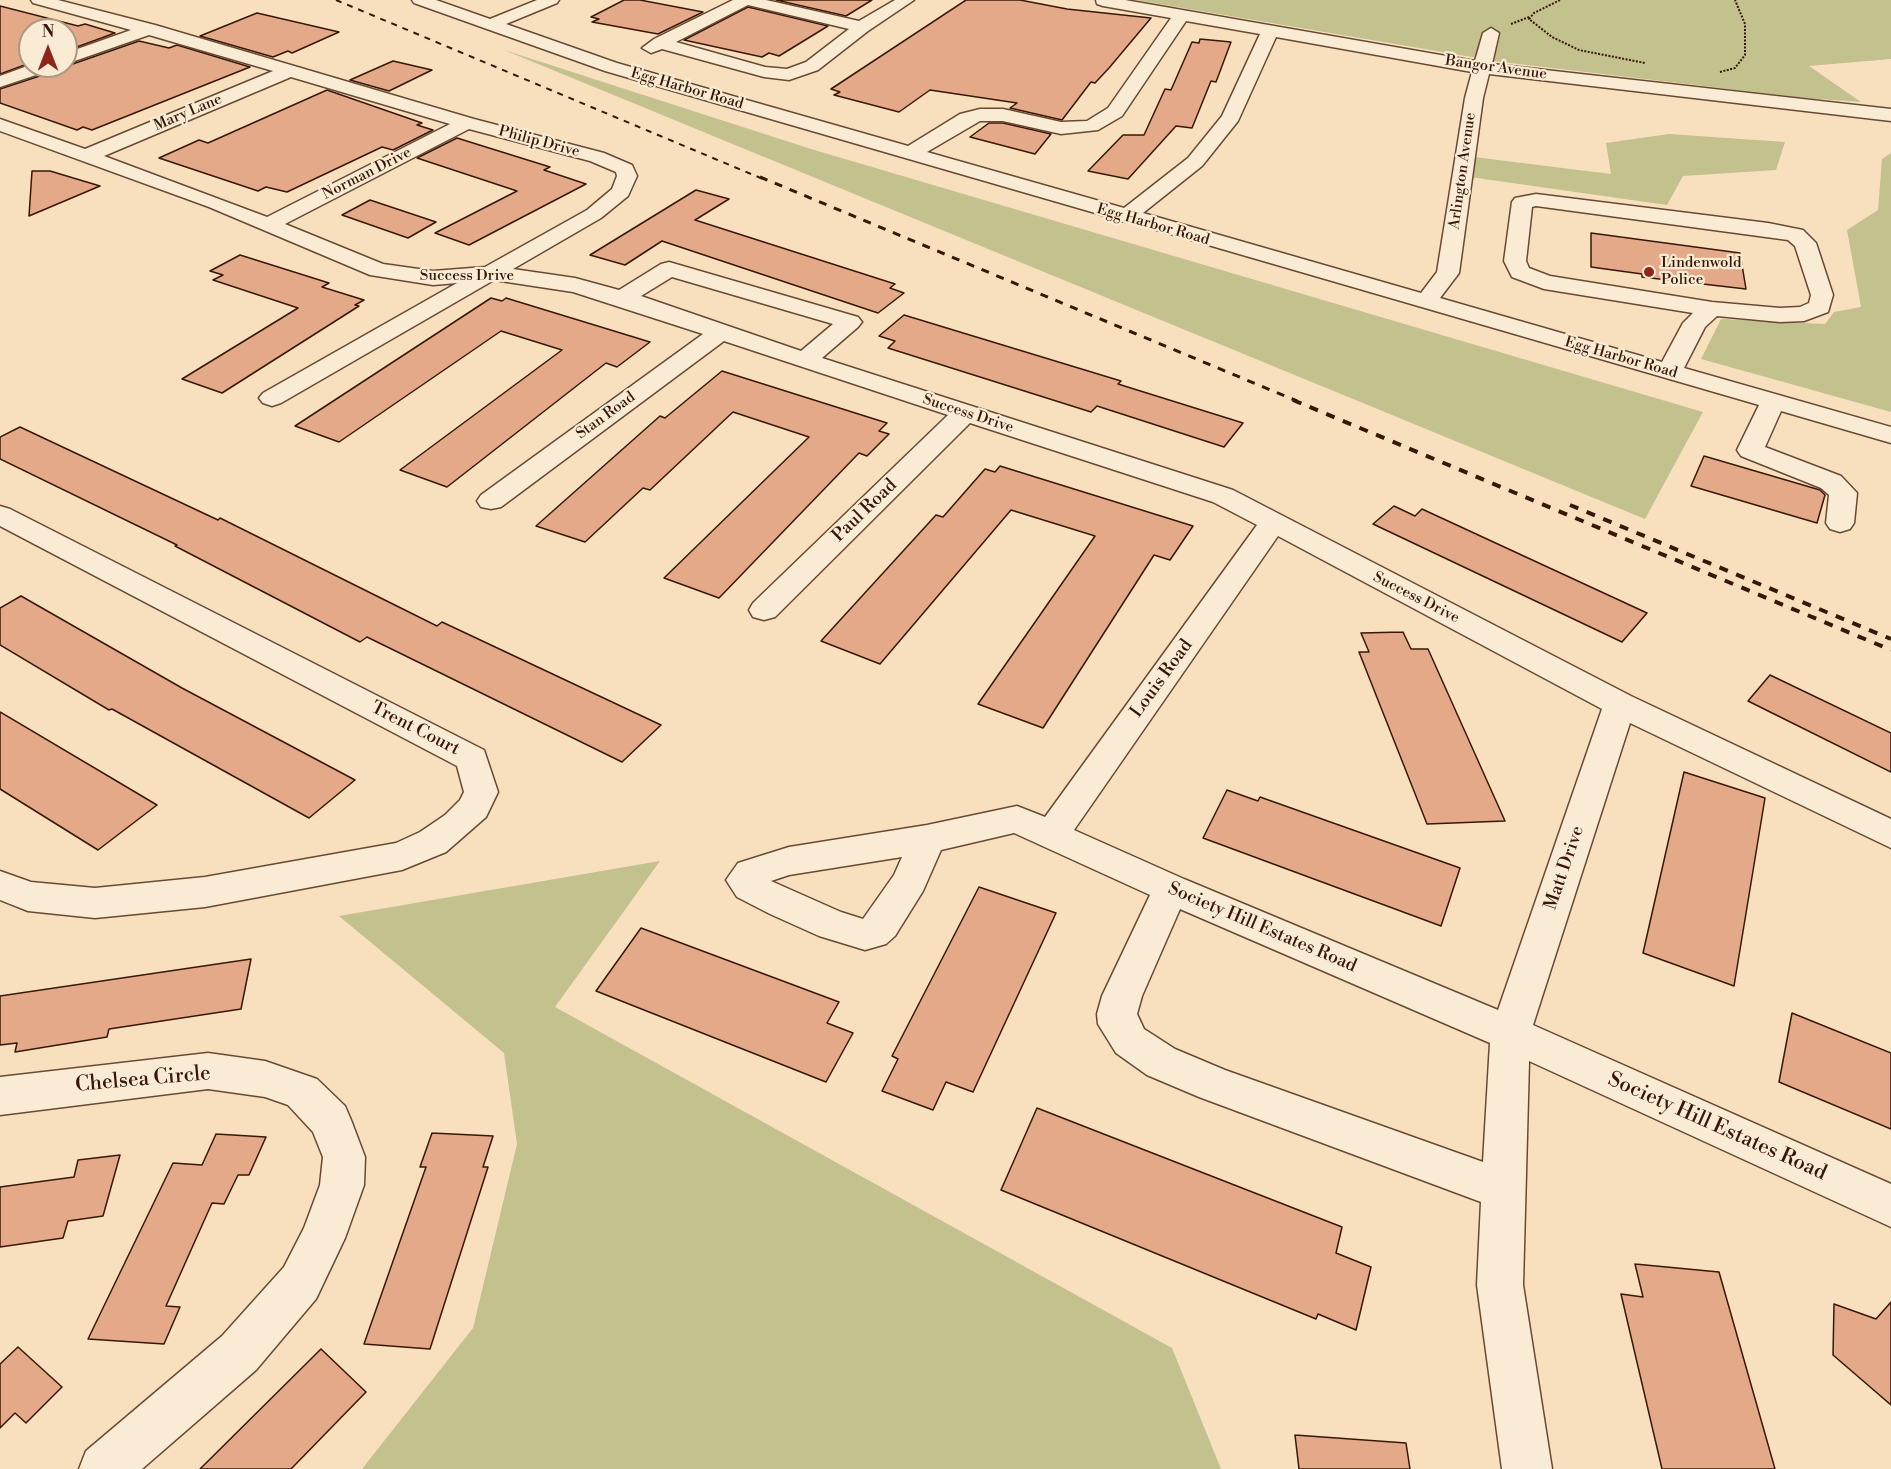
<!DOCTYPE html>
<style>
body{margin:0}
#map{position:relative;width:1891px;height:1469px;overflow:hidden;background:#f8e0bf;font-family:"Libre Bodoni",serif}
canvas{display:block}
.north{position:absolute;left:18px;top:18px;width:60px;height:60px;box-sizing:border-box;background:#faebd5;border:2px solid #ac9781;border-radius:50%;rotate:0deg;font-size:16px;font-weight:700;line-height:24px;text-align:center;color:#381804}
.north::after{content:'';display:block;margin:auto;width:21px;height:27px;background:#8f2418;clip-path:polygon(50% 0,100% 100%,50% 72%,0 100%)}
</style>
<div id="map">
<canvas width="1891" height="1469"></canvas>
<div class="north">N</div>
</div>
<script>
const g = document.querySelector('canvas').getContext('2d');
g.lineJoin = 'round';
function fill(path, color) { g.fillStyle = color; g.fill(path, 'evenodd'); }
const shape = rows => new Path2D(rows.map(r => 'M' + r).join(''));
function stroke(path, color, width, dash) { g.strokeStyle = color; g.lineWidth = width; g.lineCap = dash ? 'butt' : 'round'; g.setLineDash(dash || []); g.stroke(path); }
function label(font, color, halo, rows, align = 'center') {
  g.font = font + ' "Libre Bodoni",serif'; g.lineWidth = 4.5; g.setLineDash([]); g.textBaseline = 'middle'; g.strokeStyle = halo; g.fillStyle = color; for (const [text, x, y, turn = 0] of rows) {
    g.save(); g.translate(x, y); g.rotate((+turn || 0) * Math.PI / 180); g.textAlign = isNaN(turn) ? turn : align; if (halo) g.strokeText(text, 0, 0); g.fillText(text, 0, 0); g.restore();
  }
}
fill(shape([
 [1136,0,1891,0,1891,59,1809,66,1861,102,1805,98,1501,62],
 [504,50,811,149,1703,412,1645,519],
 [1669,134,1785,142,1776,170,1683,176,1667,205,1463,176,1466,156,1611,174,1606,143],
 [1891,153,1891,412,1701,359,1721,319,1825,324,1834,312,1861,307,1847,230,1878,210,1882,159],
 [660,861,555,1007,1172,1348,1221,1469,362,1469,473,1328,517,1144,504,1053,339,916]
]), '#c3c18e');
const building = shape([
 [624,0,640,0,703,12,658,34,592,22,599,19,591,17,624,0],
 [776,0,872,0,846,16,776,0],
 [966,0,1020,0,1067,9,1151,18,1109,68,1095,83,1091,82,1062,120,1010,108,1017,103,930,90,899,112,834,95,840,92,831,89,966,0],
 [0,6,78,26,85,24,115,33,66,51,66,30,30,30,30,63,0,74,0,6],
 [748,7,828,26,779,56,769,53,762,57,684,40,748,7],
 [257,13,339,32,292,53,288,51,273,57,200,36,257,13],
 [1200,39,1231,42,1216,82,1211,81,1192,128,1176,126,1128,179,1088,171,1123,135,1144,135,1165,89,1171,90,1192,42,1199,43,1200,39],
 [139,41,169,48,177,45,250,67,92,130,83,127,77,130,0,103,0,89,52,72,56,66,67,66,139,41],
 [393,61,432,70,389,91,350,80,393,61],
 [327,90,422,123,417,125,433,130,393,150,382,147,287,192,266,187,258,191,159,158,199,140,208,143,327,90],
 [989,123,1003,123,1051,134,1035,154,970,137,989,123],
 [457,138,550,167,544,170,586,184,469,245,435,233,517,191,417,158,457,138],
 [32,171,50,171,100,186,29,216,32,171],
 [696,190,729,199,695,220,895,284,890,288,904,293,878,313,662,241,625,265,590,255,696,190],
 [370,200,436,222,408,238,342,215,370,200],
 [1591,233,1740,253,1746,289,1642,277,1642,274,1591,267,1591,233],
 [240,255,329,283,322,287,364,300,355,305,359,306,222,393,182,379,298,308,213,280,223,275,210,271,240,255],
 [491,298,502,301,506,298,650,342,617,367,606,363,447,487,400,470,562,350,501,331,339,442,295,426,491,298],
 [904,315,1121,381,1118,384,1243,423,1224,447,1097,406,1091,412,888,348,895,341,879,336,904,315],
 [722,371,887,423,879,431,889,434,867,456,859,453,719,598,664,578,809,437,733,412,650,490,643,488,585,542,536,526,660,416,665,418,722,371],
 [20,427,218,520,220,518,437,626,442,622,661,725,622,762,367,637,360,642,175,546,177,545,0,459,0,437,20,427],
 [1704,456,1820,490,1825,495,1817,523,1691,486,1704,456],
 [1000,466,1193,526,1170,560,1154,555,1043,728,978,704,1095,536,1011,510,880,664,821,641,936,515,943,517,985,469,995,472,1000,466],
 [1394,506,1415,516,1422,509,1647,613,1622,642,1373,524,1394,506],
 [21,596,182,688,355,780,309,818,112,709,109,710,0,645,0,608,21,596],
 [1403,632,1411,649,1428,649,1505,821,1427,824,1359,652,1369,652,1361,633,1403,632],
 [1770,675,1891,733,1891,772,1748,701,1770,675],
 [0,712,157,805,98,850,0,789,0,712],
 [1684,772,1765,798,1734,986,1643,953,1684,772],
 [1227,790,1258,801,1260,797,1460,868,1441,926,1203,838,1227,790],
 [979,887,1056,913,973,1092,946,1082,933,1110,882,1091,898,1059,892,1056,979,887],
 [641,928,839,1002,827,1023,853,1033,826,1082,596,991,641,928],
 [251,959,241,1009,109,1029,107,1037,15,1052,17,1043,0,1045,0,996,251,959],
 [1792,1013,1891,1053,1891,1129,1779,1082,1792,1013],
 [1037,1108,1342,1227,1336,1253,1371,1267,1356,1330,1318,1314,1316,1319,1001,1190,1037,1108],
 [432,1133,493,1136,483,1167,488,1167,430,1349,364,1344,426,1167,420,1167,432,1133],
 [216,1134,266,1137,249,1175,238,1175,224,1204,212,1203,166,1306,180,1307,164,1344,88,1339,173,1163,202,1165,216,1134],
 [120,1155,103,1216,68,1221,63,1238,0,1247,0,1187,74,1177,78,1160,120,1155],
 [1635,1264,1719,1272,1775,1469,1662,1469,1621,1294,1643,1297,1635,1264],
 [1891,1302,1891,1405,1833,1355,1834,1304,1876,1319,1891,1302],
 [18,1347,62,1387,26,1423,15,1413,0,1428,0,1364,18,1347],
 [321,1349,366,1392,291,1469,200,1469,321,1349],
 [1295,1435,1406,1443,1410,1469,1299,1469,1295,1435]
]);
fill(building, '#e4a989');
stroke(building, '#381804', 1.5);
const minor = shape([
 [31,0,58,0,155,25,474,119,604,153,632,165,637,176,628,196,601,218,513,269,575,278,619,290,661,264,669,262,858,317,862,322,858,327,822,358,1233,490,1631,696,1891,819,1891,848,1630,723,1533,1025,1891,1184,1891,1227,1529,1061,1523,1285,1552,1469,1502,1469,1477,1285,1481,1202,1199,1097,1147,1075,1116,1053,1098,1024,1097,1014,1102,996,1150,895,1014,833,941,850,923,891,895,936,886,944,865,950,819,936,770,914,737,897,726,880,738,863,789,847,927,825,1017,806,1045,817,1257,525,1213,502,970,423,775,617,764,620,753,617,749,610,753,603,948,415,724,341,501,507,491,509,481,507,477,501,481,495,703,334,573,292,494,280,281,403,272,406,263,403,259,398,263,393,457,283,433,285,370,275,209,207,0,131,0,119,85,149,273,71,149,35,66,64,66,53,131,30,33,3,31,0],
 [291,77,450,124,267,217,104,156,291,77],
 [469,129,590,161,616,172,617,176,612,189,587,210,485,267,433,271,383,264,285,224,469,129],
 [672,277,833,324,801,351,641,296,672,277],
 [1278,536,1602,709,1498,1010,1184,879,1074,830,1278,536],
 [902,857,894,875,863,919,841,912,771,881,789,875,902,857],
 [1180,909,1490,1043,1483,1162,1225,1070,1175,1049,1144,1029,1137,1014,1142,996,1180,909],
 [412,0,436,0,490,19,537,0,559,0,557,3,506,24,617,63,908,146,960,114,980,109,1003,109,1061,122,1087,121,1108,108,1171,18,1103,6,1097,4,1096,0,1125,0,1475,61,1483,33,1491,28,1499,33,1492,64,1891,109,1891,121,1489,74,1483,98,1459,273,1440,298,1662,362,1683,323,1693,313,1544,289,1512,277,1504,261,1512,202,1515,198,1536,194,1768,223,1803,230,1816,243,1833,295,1828,312,1804,321,1780,322,1717,316,1705,327,1684,368,1891,427,1891,443,1781,411,1765,447,1841,476,1857,493,1854,523,1850,529,1840,532,1830,529,1826,523,1829,495,1821,488,1741,456,1737,450,1759,405,1129,222,1118,221,1116,219,605,71,414,3,412,0],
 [1186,21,1260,34,1222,116,1188,158,1124,208,927,152,980,121,1003,121,1061,134,1098,130,1122,116,1186,21],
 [1276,37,1472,72,1465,98,1437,272,1421,293,1143,213,1202,166,1238,121,1276,37],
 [1536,206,1788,240,1795,246,1811,295,1809,303,1800,307,1780,308,1712,302,1550,276,1529,268,1526,261,1532,207,1536,206],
 [733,0,766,0,859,21,895,0,914,0,868,31,818,70,789,80,764,77,662,49,651,53,642,48,654,39,733,0],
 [748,5,849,29,806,62,787,69,765,67,676,42,748,5],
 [30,65,54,66,51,70,0,87,0,76,30,65],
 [0,506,10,509,484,750,498,792,486,817,446,852,402,870,205,907,95,918,28,911,0,900,0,871,31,882,95,888,205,877,396,843,420,832,445,815,460,800,464,792,457,766,0,526,0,506],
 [208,1053,265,1061,317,1079,345,1106,351,1120,365,1157,364,1185,345,1238,316,1299,256,1370,142,1469,79,1469,86,1451,222,1336,284,1267,304,1228,320,1185,323,1157,313,1132,288,1105,265,1097,208,1089,0,1115,0,1077,208,1053]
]);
stroke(minor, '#684a33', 3);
stroke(shape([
 [1560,0,1534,13,1529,19,1552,37,1579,50,1645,63],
 [1511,24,1529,17],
 [1720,72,1735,68,1745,55,1745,24,1735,0]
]), '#381804', 2, [2, 1.5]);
fill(minor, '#faebd5');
stroke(shape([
 [336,0,763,179]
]), '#381804', 2, [6, 6]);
stroke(shape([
 [760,177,1297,401]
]), '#381804', 3, [8, 8]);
stroke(shape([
 [1293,400,1891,650],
 [1570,505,1891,639]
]), '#381804', 4, [9, 9]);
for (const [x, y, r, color] of [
 [1649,272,6,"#8f2418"]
]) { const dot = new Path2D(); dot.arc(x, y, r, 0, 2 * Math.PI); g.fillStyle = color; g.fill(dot); stroke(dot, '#faebd5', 2); }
label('15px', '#381804', '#faebd5', [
 ["Bangor Avenue",1496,68,8],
 ["Egg Harbor Road",687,89,16],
 ["Mary Lane",188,113,-23],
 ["Philip Drive",539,142,15],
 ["Arlington Avenue",1463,171,-82],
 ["Norman Drive",367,174,-27],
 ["Egg Harbor Road",1153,225,16],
 ["Success Drive",467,276],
 ["Egg Harbor Road",1621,358,16],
 ["Success Drive",968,414,18],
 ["Stan Road",606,416,-36],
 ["Success Drive",1416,598,27]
]);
label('15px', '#381804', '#faebd5', [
 ["Lindenwold",1661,263],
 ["Police",1661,280]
], 'left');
label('18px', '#381804', '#faebd5', [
 ["Paul Road",865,511,-44],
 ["Louis Road",1162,679,-54],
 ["Trent Court",415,729,27],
 ["Matt Drive",1565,868,-71],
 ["Society Hill Estates Road",1262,928,23]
]);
label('21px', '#381804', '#faebd5', [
 ["Chelsea Circle",143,1080,-5],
 ["Society Hill Estates Road",1717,1127,24]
]);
</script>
